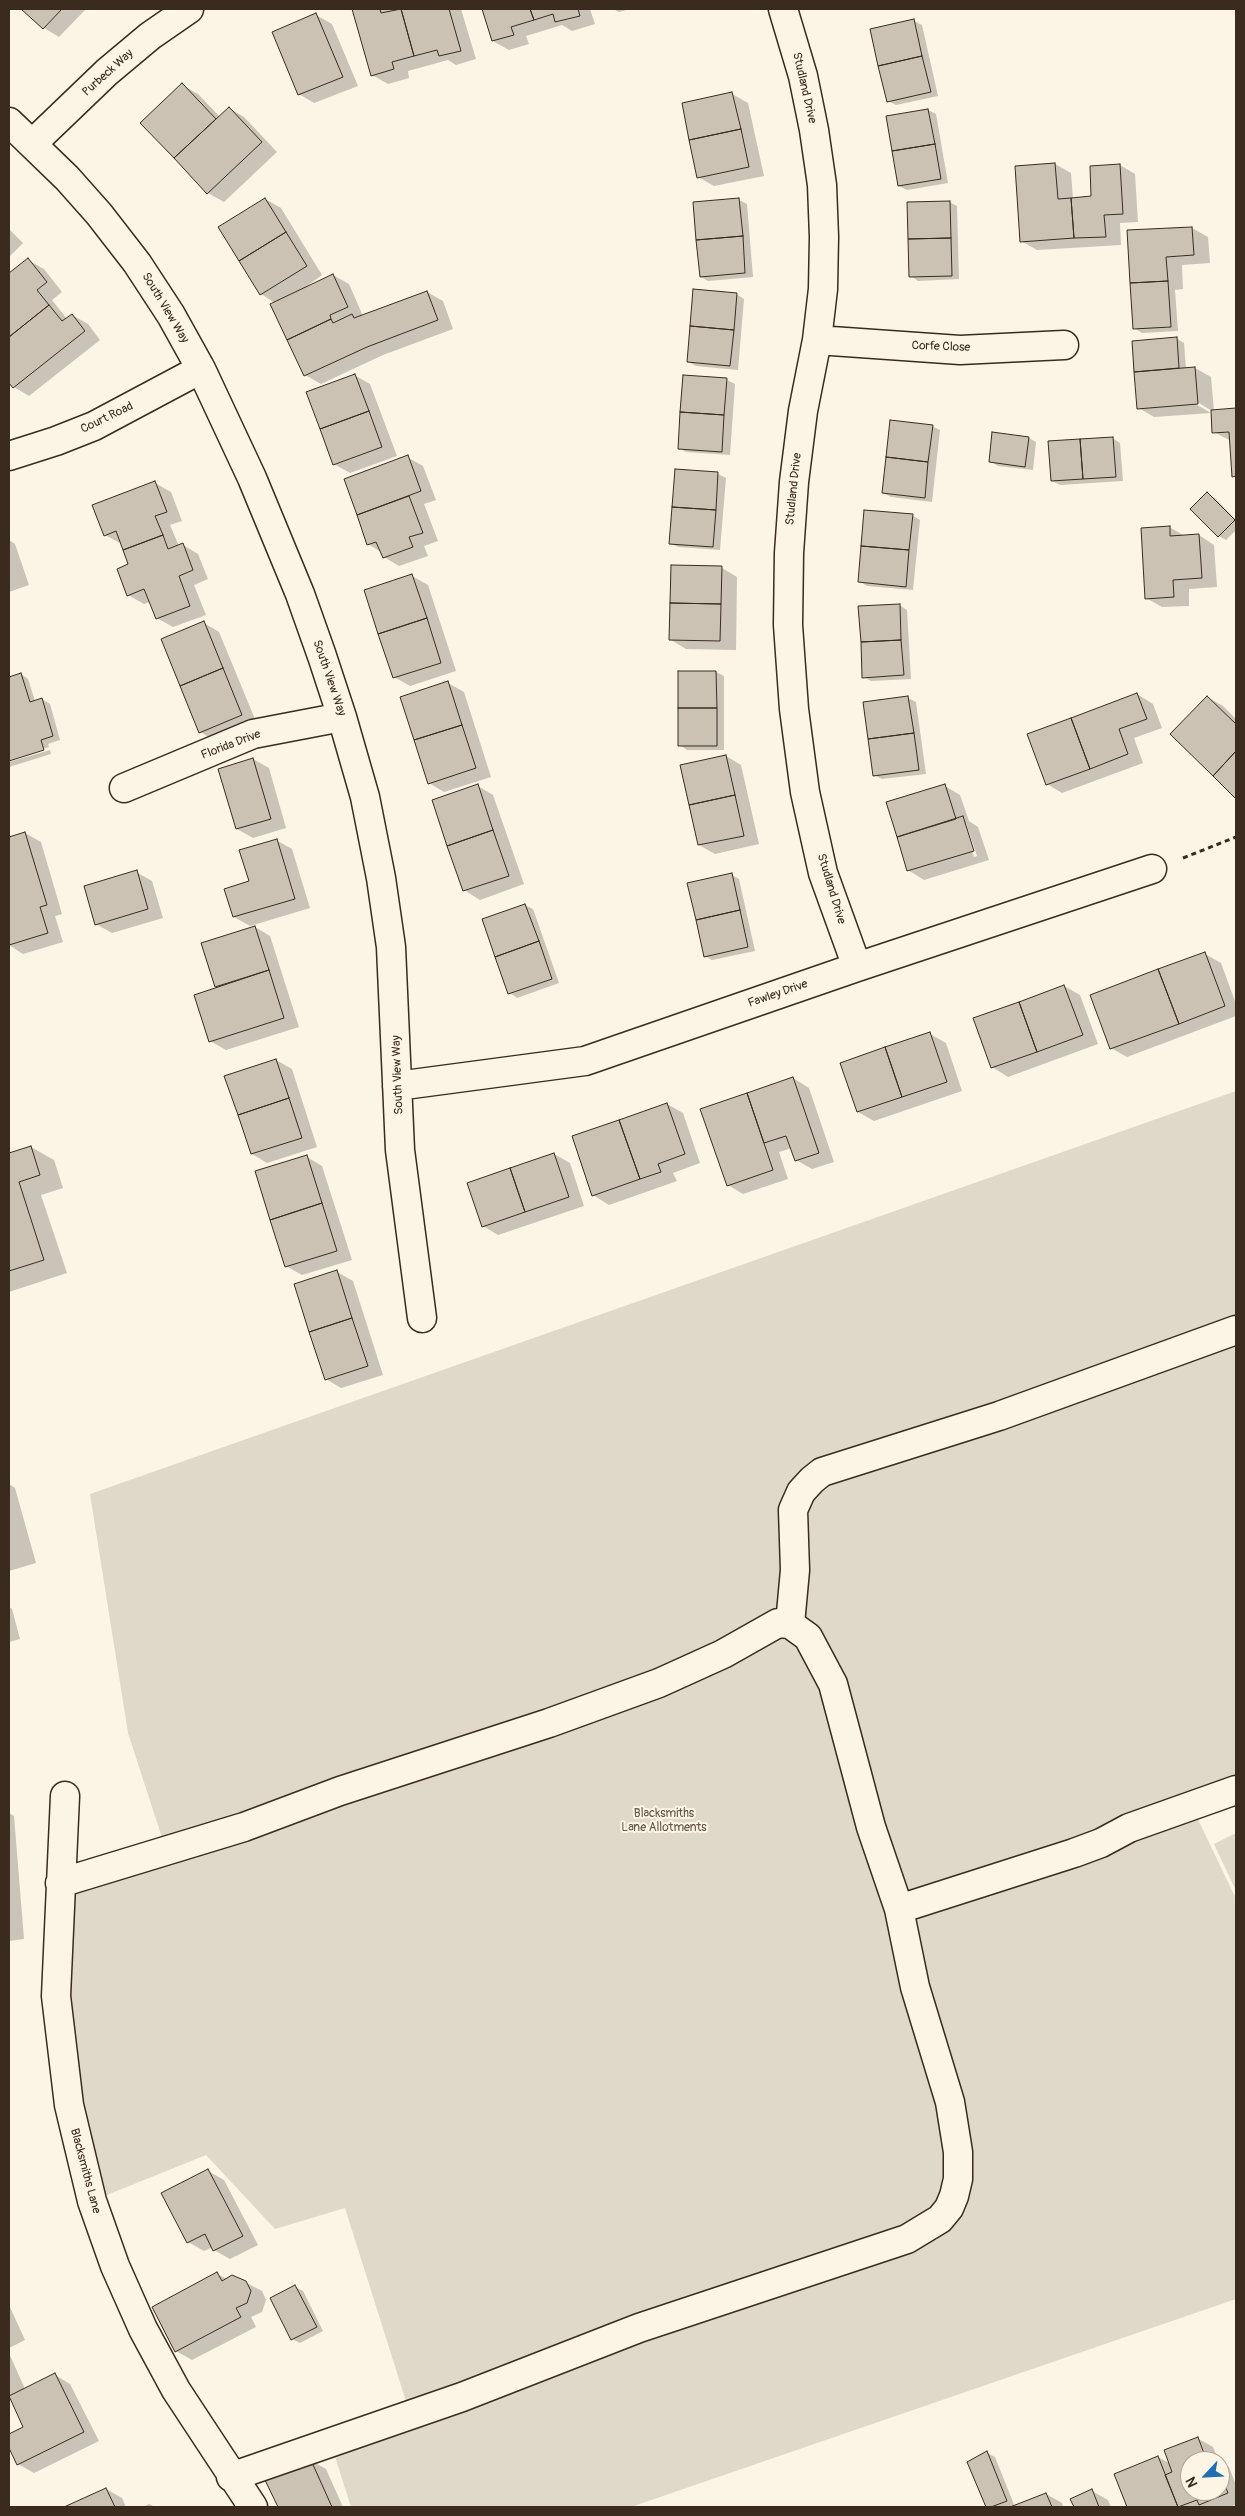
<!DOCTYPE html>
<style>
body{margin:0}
#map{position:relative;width:1245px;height:2516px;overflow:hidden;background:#fcf5e5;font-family:Pangolin,sans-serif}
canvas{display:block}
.frame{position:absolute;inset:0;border:10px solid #3b2a1e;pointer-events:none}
.north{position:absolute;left:1180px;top:2451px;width:50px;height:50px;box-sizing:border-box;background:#fcf5e5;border:1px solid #afa495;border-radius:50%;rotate:245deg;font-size:14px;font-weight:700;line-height:20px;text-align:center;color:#3b2a1e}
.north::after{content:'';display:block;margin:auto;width:18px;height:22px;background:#1f6fb2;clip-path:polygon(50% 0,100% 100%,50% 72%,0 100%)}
</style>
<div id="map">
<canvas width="1245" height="2516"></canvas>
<div class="frame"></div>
<div class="north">N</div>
</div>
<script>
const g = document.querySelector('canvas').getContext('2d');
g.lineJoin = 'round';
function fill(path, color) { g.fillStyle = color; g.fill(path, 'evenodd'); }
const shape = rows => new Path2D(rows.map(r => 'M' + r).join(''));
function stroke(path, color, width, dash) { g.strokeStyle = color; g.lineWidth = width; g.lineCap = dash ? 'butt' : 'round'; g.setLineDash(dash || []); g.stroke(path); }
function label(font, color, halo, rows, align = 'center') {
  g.font = font + ' Pangolin,sans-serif'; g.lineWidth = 4; g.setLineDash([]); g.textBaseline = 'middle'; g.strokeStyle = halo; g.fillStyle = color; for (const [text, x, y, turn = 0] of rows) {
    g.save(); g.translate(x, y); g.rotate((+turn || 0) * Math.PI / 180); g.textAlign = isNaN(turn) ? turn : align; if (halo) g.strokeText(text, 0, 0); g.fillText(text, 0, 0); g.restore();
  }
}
fill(shape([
 [1236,1091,1236,1796,1194,1811,1236,1899,1236,2299,631,2507,351,2507,330,2441,410,2414,345,2208,275,2229,206,2155,92,2201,79,2153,60,1883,166,1850,128,1733,90,1494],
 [1236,1833,1236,1891,1214,1844]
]), '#e0d8c8');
fill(shape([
 [23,9,86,9,59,37,44,28],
 [354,9,461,9,476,59,456,65,448,60,408,71,409,78,388,84,372,75],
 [484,9,590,9,595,24,572,31,562,25,526,36,529,44,509,50,493,41],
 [613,9,630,9,619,12],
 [316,15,332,24,358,86,314,103,299,94],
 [914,21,922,25,938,96,896,105,888,101],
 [182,85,198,94,220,117,229,108,244,117,277,152,224,202,208,193,142,123],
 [732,94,748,103,764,176,714,186,698,177],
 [928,110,936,114,948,183,907,190,899,186],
 [1055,164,1071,173,1073,199,1093,198,1120,165,1135,174,1138,222,1120,223,1121,245,1037,250,1021,241,1016,167],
 [265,199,281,208,322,275,300,291,333,275,349,284,363,316,427,292,443,301,453,329,383,355,321,384,305,375,275,303,261,294,220,228],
 [739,200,747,204,753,277,708,281,701,277],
 [949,202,957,206,959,279,918,281,911,276],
 [1192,228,1208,237,1210,263,1182,265,1183,289,1175,290,1178,331,1142,333,1134,328,1128,231],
 [9,229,23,243,9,257],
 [28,260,44,269,62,292,52,300,67,319,72,315,88,324,100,340,29,396,14,387,9,381,9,275],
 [736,294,744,299,738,370,696,366,688,362],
 [1176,338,1184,343,1186,369,1195,368,1211,377,1214,411,1236,410,1236,478,1234,476,1231,441,1214,432,1212,411,1194,400,1192,402,1211,413,1154,417,1139,408,1133,342],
 [354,375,370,384,397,456,350,473,334,464],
 [685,376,727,380,735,384,730,455,686,452,679,448],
 [932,426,940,430,932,502,891,497,883,493],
 [1029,438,1036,442,1033,470,998,466,990,461],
 [1112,438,1120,443,1123,481,1060,485,1052,481],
 [407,457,423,466,436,500,424,504,438,541,424,546,428,556,399,566,384,557,381,552,368,544,345,480],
 [676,471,718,474,726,478,720,550,678,547,670,543],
 [155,483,171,492,182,521,170,525,179,546,183,545,198,554,208,579,194,585,206,615,173,627,157,618,150,602,144,604,128,595,129,565,122,544,105,535],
 [1207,494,1215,498,1236,520,1236,530,1226,540,1219,536],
 [912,515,920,520,913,590,867,586,859,581],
 [1169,527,1185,536,1199,535,1214,545,1217,587,1189,589,1189,606,1162,607,1146,598],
 [9,540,15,544,29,585,9,592],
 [722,568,737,577,736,650,686,649,671,640],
 [412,576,428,585,456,671,410,686,394,677],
 [899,605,907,610,911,679,871,681,864,677],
 [204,623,219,632,257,724,216,741,200,732],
 [716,672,724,676,724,750,687,750,680,745],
 [21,674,28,679,35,701,42,699,50,704,60,740,48,744,49,747,9,760,9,678],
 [448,683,464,692,491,777,444,792,429,783],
 [1137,694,1153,704,1162,728,1134,738,1143,763,1062,793,1047,784],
 [1207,697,1223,706,1236,719,1236,797,1172,734],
 [908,698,916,702,926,774,882,779,874,775],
 [50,750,51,754,9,767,9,762],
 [726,756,741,765,759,844,715,854,699,845],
 [253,759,269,768,286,828,253,838,237,829],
 [478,786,493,795,524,884,480,900,464,890],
 [945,786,960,795,969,821,978,827,989,860,924,880,908,870],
 [964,823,966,823,977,856,974,857],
 [25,833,41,842,62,914,55,916,63,942,23,954,9,945,9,838],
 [276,840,292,849,310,908,250,926,234,917,251,882],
 [136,872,152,881,163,918,112,933,96,924],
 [732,875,739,879,755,951,712,960,705,956],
 [525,905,533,909,559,983,517,998,510,993],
 [255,927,270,936,299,1027,226,1050,210,1041,217,988,203,944],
 [1205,954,1221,963,1236,1004,1236,1016,1127,1057,1111,1048],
 [1064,986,1080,995,1098,1044,1008,1077,992,1067],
 [930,1034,946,1043,962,1091,874,1121,858,1112],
 [276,1060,292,1069,317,1147,267,1163,252,1154],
 [793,1078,809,1088,834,1162,812,1169,796,1160,792,1148,779,1152,788,1179,743,1194,728,1185,702,1109],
 [667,1104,683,1113,700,1163,673,1173,677,1181,609,1205,593,1195],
 [31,1147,54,1160,63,1188,41,1195,67,1273,9,1292,9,1154],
 [554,1154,570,1163,584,1206,498,1235,483,1226],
 [307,1157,322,1166,352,1260,302,1275,286,1266],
 [337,1272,353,1281,383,1375,341,1388,326,1379],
 [9,1484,15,1488,36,1563,9,1571],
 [9,1607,12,1609,20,1639,9,1642],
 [9,1813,14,1816,24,1939,9,1941],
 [208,2171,224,2180,258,2245,230,2259,214,2250,213,2247,204,2251,188,2242],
 [217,2274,227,2279,245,2282,262,2291,266,2300,262,2312,251,2317,256,2327,192,2360,176,2351],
 [295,2287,303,2291,323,2331,300,2343,292,2339],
 [9,2305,25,2340,9,2348],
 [9,2353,25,2389,55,2375,70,2384,99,2441,34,2473,18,2464,9,2445,9,2435,25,2427,11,2397,9,2398],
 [1197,2438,1213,2447,1219,2461,1190,2461,1190,2491,1220,2491,1220,2462,1229,2467,1236,2485,1236,2505,1230,2507,1128,2507,1115,2474,1158,2457,1171,2464],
 [987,2453,995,2457,1015,2507,1046,2494,1062,2503,1063,2507,987,2507,968,2462],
 [310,2460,326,2469,343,2507,279,2507,266,2479],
 [106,2489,122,2498,126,2507,67,2507],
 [1092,2491,1108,2500,1111,2507,1075,2507,1072,2499],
 [149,2504,155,2507,143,2507]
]), '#0003');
const building = shape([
 [21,9,62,9,43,29,21,9],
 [352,9,380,9,381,13,401,9,414,56,392,62,394,69,371,76,352,9],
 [401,9,449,9,461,51,439,56,437,50,414,56,401,9],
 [482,9,530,9,534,20,511,27,514,35,492,41,482,9],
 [530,9,578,9,580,16,555,22,553,14,534,20,530,9],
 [316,13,343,77,298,95,272,32,316,13],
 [914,19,922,56,878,66,870,29,914,19],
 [922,56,931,92,887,102,878,66,922,56],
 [182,83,216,119,174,158,140,123,182,83],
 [732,92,741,129,689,140,682,103,732,92],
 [229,107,262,142,207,194,174,158,229,107],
 [928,109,935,144,892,151,886,116,928,109],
 [741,129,749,167,697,178,689,140,741,129],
 [935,144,941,179,898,186,892,151,935,144],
 [1055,163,1058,199,1071,198,1074,238,1020,242,1015,166,1055,163],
 [1120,164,1123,214,1104,215,1106,237,1074,238,1071,198,1091,196,1090,166,1120,164],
 [265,198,286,232,239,261,218,227,265,198],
 [739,198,743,236,696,240,693,202,739,198],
 [950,201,951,238,908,239,907,202,950,201],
 [1192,227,1194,255,1166,257,1168,281,1130,283,1127,230,1192,227],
 [286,232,307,266,260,295,239,261,286,232],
 [743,236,745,273,700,277,696,240,743,236],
 [951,238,952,276,909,277,908,239,951,238],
 [28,258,47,282,37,290,49,305,9,337,9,273,28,258],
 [333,274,348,307,330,315,331,319,287,340,270,304,333,274],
 [1168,281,1171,327,1133,329,1130,283,1168,281],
 [693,289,737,293,734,330,690,326,693,289],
 [427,291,438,320,367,347,304,376,287,340,331,319,333,323,352,314,354,318,427,291],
 [49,305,62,321,72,314,85,331,13,388,9,383,9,337,49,305],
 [690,326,734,330,730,366,687,362,690,326],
 [1177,337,1179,368,1134,372,1132,341,1177,337],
 [1195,367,1198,404,1137,409,1134,372,1195,367],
 [355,374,369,411,320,429,306,392,355,374],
 [683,375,727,378,724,415,680,412,683,375],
 [1236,408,1236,476,1232,477,1229,432,1212,433,1211,410,1236,408],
 [369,411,382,447,333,465,320,429,369,411],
 [680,412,724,415,722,452,678,449,680,412],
 [890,420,933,425,928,462,886,457,890,420],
 [992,432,1029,437,1025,467,989,462,992,432],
 [1113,437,1116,477,1083,479,1080,439,1113,437],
 [1080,439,1083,479,1051,481,1048,441,1080,439],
 [408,455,421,491,357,515,344,479,408,455],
 [886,457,928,462,925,498,882,493,886,457],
 [675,469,718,472,716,510,672,507,675,469],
 [155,481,167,512,155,516,163,535,123,550,116,531,104,536,92,505,155,481],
 [1207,492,1235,520,1218,537,1190,509,1207,492],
 [409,496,423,533,409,537,413,547,383,558,376,542,367,545,357,515,409,496],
 [672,507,716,510,713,547,669,544,672,507],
 [864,510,913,514,909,550,861,546,864,510],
 [1170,526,1170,536,1199,534,1202,578,1173,580,1174,597,1145,599,1141,528,1170,526],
 [163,535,168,549,183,543,193,570,179,576,190,606,156,619,144,589,127,596,117,569,128,564,123,550,163,535],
 [861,546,909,550,906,587,858,582,861,546],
 [671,565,722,566,721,604,670,603,671,565],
 [412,574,427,618,378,634,364,590,412,574],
 [670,603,721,604,720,641,669,640,670,603],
 [900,604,901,640,861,642,858,606,900,604],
 [427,618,441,663,393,678,378,634,427,618],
 [204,621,223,668,180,686,161,639,204,621],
 [901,640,904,675,862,678,861,642,901,640],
 [223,668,242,715,199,733,180,686,223,668],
 [678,671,716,671,717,708,678,708,678,671],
 [21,673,30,702,42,698,53,736,41,740,44,750,9,761,9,677,21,673],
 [448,681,462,725,414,740,400,697,448,681],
 [1137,693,1147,719,1119,729,1128,754,1090,769,1071,718,1137,693],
 [908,696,914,733,868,739,863,702,908,696],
 [1207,696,1236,724,1236,751,1213,776,1170,734,1207,696],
 [678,708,717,708,717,746,678,746,678,708],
 [1071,718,1090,769,1046,785,1027,734,1071,718],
 [462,725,476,768,428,784,414,740,462,725],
 [914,733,919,770,873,776,868,739,914,733],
 [1236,751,1236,799,1213,776,1236,751],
 [726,755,735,795,689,805,680,765,726,755],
 [253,758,271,819,236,829,218,769,253,758],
 [478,784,493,830,447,846,432,800,478,784],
 [945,784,956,819,897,837,886,802,945,784],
 [735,795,744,836,698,845,689,805,735,795],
 [963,816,974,851,907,871,897,837,963,816],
 [493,830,509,876,463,891,447,846,493,830],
 [25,832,47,905,40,907,48,933,9,945,9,837,25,832],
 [277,839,295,899,233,917,224,889,249,881,239,850,277,839],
 [137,870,148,909,95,925,84,886,137,870],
 [732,873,740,910,696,920,687,883,732,873],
 [525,904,539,941,495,957,482,919,525,904],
 [740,910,748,947,704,957,696,920,740,910],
 [255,926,269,970,215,987,201,943,255,926],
 [539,941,552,979,508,994,495,957,539,941],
 [1205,952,1225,1006,1179,1024,1158,969,1205,952],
 [1158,969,1179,1024,1110,1049,1090,995,1158,969],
 [269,970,284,1018,209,1042,194,995,269,970],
 [1064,985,1083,1035,1037,1052,1019,1002,1064,985],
 [1019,1002,1037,1052,991,1068,973,1018,1019,1002],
 [930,1032,947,1082,902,1097,885,1047,930,1032],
 [885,1047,902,1097,857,1112,840,1063,885,1047],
 [276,1059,289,1098,238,1115,224,1076,276,1059],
 [793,1077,819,1153,795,1161,786,1136,764,1143,747,1093,793,1077],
 [747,1093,773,1170,727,1186,700,1109,747,1093],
 [289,1098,302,1138,251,1154,238,1115,289,1098],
 [667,1103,685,1154,658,1164,661,1172,640,1179,619,1120,667,1103],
 [619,1120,640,1179,592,1196,572,1136,619,1120],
 [31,1146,40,1175,19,1182,44,1260,9,1271,9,1153,31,1146],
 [554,1153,569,1197,525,1212,510,1168,554,1153],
 [307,1155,322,1203,270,1220,255,1171,307,1155],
 [510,1168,525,1212,482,1227,467,1183,510,1168],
 [322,1203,337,1251,285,1267,270,1220,322,1203],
 [337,1270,352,1318,309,1332,294,1284,337,1270],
 [352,1318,368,1366,325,1380,309,1332,352,1318],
 [208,2169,243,2236,213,2251,205,2234,187,2243,161,2193,208,2169],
 [217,2272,222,2281,232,2275,246,2281,251,2291,247,2303,236,2308,241,2317,175,2352,152,2307,217,2272],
 [295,2285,317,2327,291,2340,270,2298,295,2285],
 [55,2373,84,2432,17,2465,9,2448,9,2434,23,2427,9,2396,55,2373],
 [1198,2437,1206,2459,1213,2456,1215,2461,1190,2461,1190,2491,1220,2491,1220,2473,1228,2493,1199,2505,1197,2500,1178,2507,1165,2475,1172,2472,1164,2450,1198,2437],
 [987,2451,1007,2501,991,2507,986,2507,967,2462,987,2451],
 [1158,2456,1178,2507,1127,2507,1114,2474,1158,2456],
 [310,2458,332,2507,278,2507,264,2478,310,2458],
 [106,2488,115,2507,64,2507,106,2488],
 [1092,2489,1099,2507,1074,2507,1070,2499,1092,2489],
 [1046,2493,1052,2507,1010,2507,1046,2493]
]);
fill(building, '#ccc2b3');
stroke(building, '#3b2a1e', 1);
const minor = shape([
 [783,9,803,76,814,130,822,185,824,237,823,289,817,340,803,411,794,482,789,553,788,625,794,709,805,792,823,873,857,967],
 [9,122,67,178,99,214,137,263,171,315,201,369,252,478,300,594,322,656,342,717,365,797,381,878,391,947,400,1150,422,1318],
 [33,143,107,72,150,36,189,9],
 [817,340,960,350,1064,345],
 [9,456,56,441,94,426,201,369],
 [124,788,253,734,342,717],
 [397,1086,585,1061,857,967,1152,869],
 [790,1624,795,1570,793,1510,801,1492,812,1480,822,1472,999,1416,1236,1330],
 [65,1796,56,1996,69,2105,92,2201,115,2266,143,2329,176,2390,253,2507],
 [60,1883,244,1827,340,1791,549,1723,659,1683,723,1654,778,1623,790,1624,808,1637,833,1684,871,1827,899,1909,915,1987,950,2102,958,2152,958,2179,954,2196,949,2208,940,2219,907,2239,639,2328,462,2397,231,2477],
 [899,1909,1074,1853,1101,1843,1129,1828,1236,1790]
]);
stroke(minor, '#3b2a1e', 31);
stroke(shape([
 [1183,858,1236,837]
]), '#3b2a1e', 3, [5, 4]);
stroke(minor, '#fcf5e5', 28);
label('12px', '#3b2a1e', '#fcf5e5', [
 ["Purbeck Way",108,73,-42],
 ["Studland Drive",804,88,77],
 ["South View Way",165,308,59],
 ["Corfe Close",941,347,2],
 ["Court Road",107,418,-26],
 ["Studland Drive",794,489,-84],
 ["South View Way",329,678,71],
 ["Florida Drive",231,745,-21],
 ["Studland Drive",831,889,73],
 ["Fawley Drive",778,994,-19],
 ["South View Way",398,1075,-92],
 ["Blacksmiths Lane",85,2171,75]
]);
label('12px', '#645648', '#fcf5e5', [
 ["Blacksmiths",664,1814],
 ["Lane Allotments",664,1828]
]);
</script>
